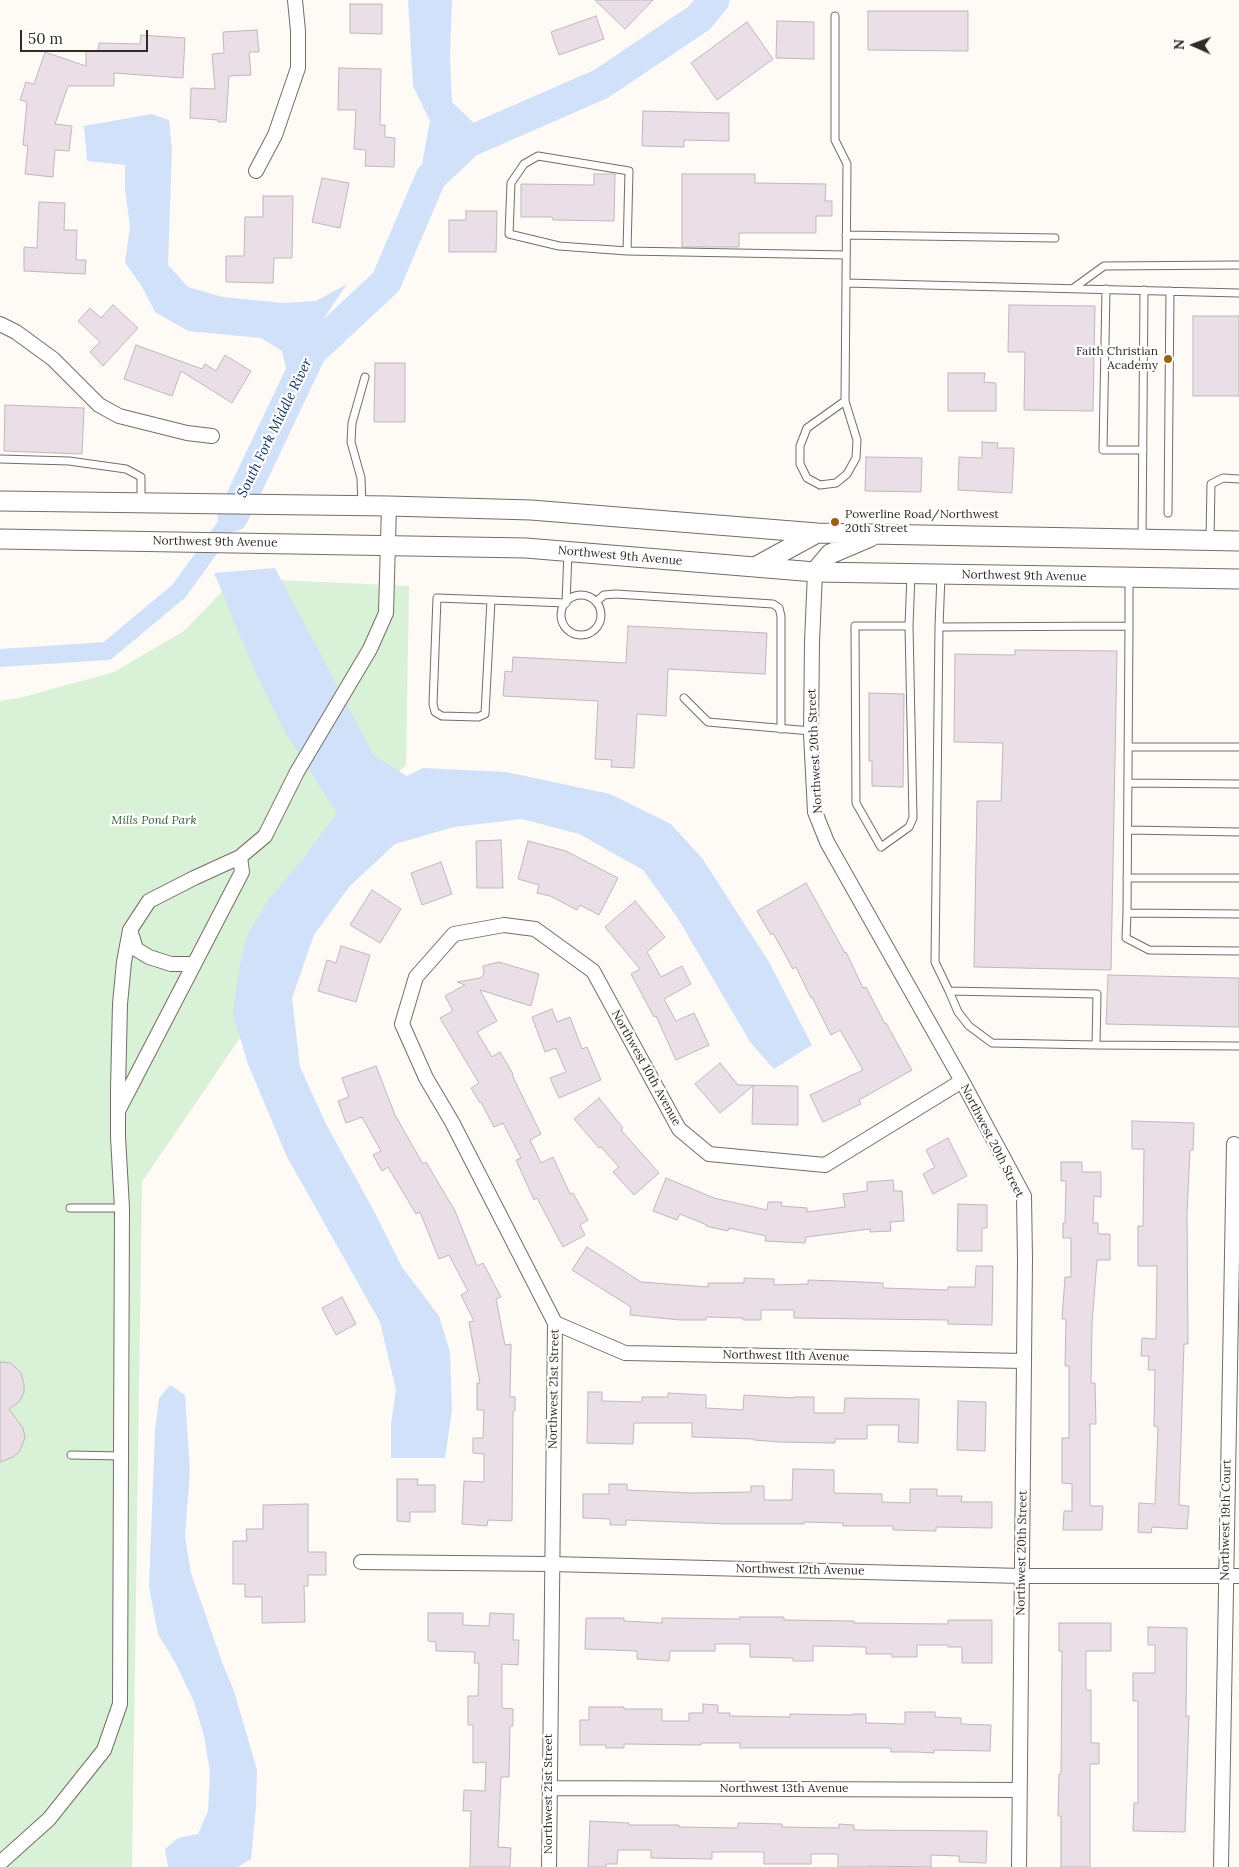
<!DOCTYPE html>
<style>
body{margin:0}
#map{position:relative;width:1239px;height:1867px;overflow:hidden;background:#fefaf6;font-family:Lora,serif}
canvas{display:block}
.north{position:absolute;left:1169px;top:20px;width:50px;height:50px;-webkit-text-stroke:4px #fff;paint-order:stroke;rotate:272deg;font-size:14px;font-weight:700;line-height:20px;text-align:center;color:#2f2c28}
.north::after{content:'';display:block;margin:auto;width:18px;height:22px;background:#2f2c28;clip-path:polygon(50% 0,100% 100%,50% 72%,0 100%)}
.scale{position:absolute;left:20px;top:30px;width:128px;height:22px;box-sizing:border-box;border:2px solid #2f2c28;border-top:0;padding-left:6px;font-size:15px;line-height:18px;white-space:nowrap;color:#2f2c28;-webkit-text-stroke:4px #fff;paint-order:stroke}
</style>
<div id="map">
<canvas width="1239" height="1867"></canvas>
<div class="north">N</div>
<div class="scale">50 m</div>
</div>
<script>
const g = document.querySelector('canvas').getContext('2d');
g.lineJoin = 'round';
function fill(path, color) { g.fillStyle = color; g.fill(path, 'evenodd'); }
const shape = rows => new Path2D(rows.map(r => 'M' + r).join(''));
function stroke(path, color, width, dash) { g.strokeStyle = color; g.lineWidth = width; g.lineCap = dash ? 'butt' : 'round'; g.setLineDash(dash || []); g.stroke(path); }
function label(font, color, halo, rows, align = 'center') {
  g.font = font + ' Lora,serif'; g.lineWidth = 4.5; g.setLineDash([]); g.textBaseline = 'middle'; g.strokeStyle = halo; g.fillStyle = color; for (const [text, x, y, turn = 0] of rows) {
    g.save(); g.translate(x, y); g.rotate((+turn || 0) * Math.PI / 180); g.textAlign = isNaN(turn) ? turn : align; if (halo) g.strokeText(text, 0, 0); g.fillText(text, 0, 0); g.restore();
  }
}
fill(shape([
 [235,578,409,586,406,765,341,826,246,1029,142,1182,132,1867,0,1867,0,701,23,697,114,672,184,631]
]), '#d8f1d7');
fill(shape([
 [408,0,452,0,450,55,452,102,475,124,422,164,430,121,413,86],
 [152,114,169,120,172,149,168,265,188,287,223,297,283,303,316,301,347,284,287,373,282,351,261,338,188,331,155,312,141,285,125,263,130,226,125,190,125,165,87,161,84,126],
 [275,568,374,756,407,776,423,768,506,772,610,794,671,824,702,858,769,962,812,1045,774,1069,750,1042,677,917,643,870,579,834,522,819,454,827,395,844,349,887,314,935,292,998,300,1067,326,1124,375,1213,402,1267,439,1316,450,1352,452,1410,445,1458,391,1458,391,1424,396,1390,380,1322,287,1157,248,1064,233,1014,239,969,248,934,270,898,302,860,337,813,285,732,255,671,214,573],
 [170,1385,185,1395,190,1471,185,1536,191,1573,222,1662,234,1691,257,1770,256,1806,251,1859,238,1867,168,1867,165,1849,178,1838,198,1834,208,1811,210,1772,204,1736,194,1702,176,1664,158,1634,149,1587,155,1431,159,1398]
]), '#d1e1f9');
stroke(shape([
 [0,658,107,651,179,591,233,516]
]), '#d1e1f9', 18);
stroke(shape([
 [233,516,311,352,386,282,431,177,468,142,601,84,699,18,714,0]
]), '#d1e1f9', 31);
const building = shape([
 [595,0,653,0,625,29,595,0],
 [350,4,382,4,382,34,350,33,350,4],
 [868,11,968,11,968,51,868,50,868,11],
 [596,16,604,39,559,55,551,32,596,16],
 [777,21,814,22,814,59,776,58,777,21],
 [747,22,773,59,717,100,691,63,747,22],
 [257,30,259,52,249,52,251,75,229,76,226,122,218,122,218,120,190,118,191,88,215,89,212,54,224,53,223,32,257,30],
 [141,35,185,38,183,78,114,73,114,86,68,86,55,124,72,126,69,151,55,150,53,177,25,174,28,146,23,145,27,102,20,100,26,82,34,84,45,52,86,66,86,51,98,51,99,43,140,44,141,35],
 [339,68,381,69,380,125,385,125,385,137,395,138,394,167,365,166,366,150,354,149,356,110,338,110,339,68],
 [643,111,729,113,729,141,684,140,684,147,642,146,643,111],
 [594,174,615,174,614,221,553,220,552,217,521,217,521,184,594,185,594,174],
 [682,174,755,174,755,183,826,184,825,201,832,201,832,216,816,216,816,233,739,233,739,247,682,247,682,174],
 [322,178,349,183,340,228,312,222,322,178],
 [263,196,293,196,292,258,274,258,273,283,226,282,226,256,244,256,245,217,263,217,263,196],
 [39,202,65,203,64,230,77,230,76,260,86,260,85,274,24,271,24,247,37,248,39,202],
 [466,211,497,211,496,252,449,252,449,220,466,220,466,211],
 [113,305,138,328,103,366,90,352,100,342,78,321,90,308,101,318,113,305],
 [1009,305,1095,306,1093,411,1024,410,1025,352,1008,352,1009,305],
 [1193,316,1239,316,1239,396,1193,396,1193,316],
 [136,345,202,369,205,364,216,371,225,355,251,371,232,403,181,371,172,396,124,379,136,345],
 [375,363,405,363,405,422,374,422,375,363],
 [948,373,985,373,984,382,996,383,996,411,948,411,948,373],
 [5,405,84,408,82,454,4,451,5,405],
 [982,442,998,443,997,448,1014,448,1012,493,958,490,959,457,982,458,982,442],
 [866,457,922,458,921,492,865,491,866,457],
 [628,626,767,633,765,674,668,669,666,716,637,714,634,768,611,767,612,760,595,759,598,701,503,696,505,671,512,672,513,657,626,663,628,626],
 [1015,650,1117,651,1111,970,974,967,977,801,1001,801,1003,743,954,742,955,654,1015,655,1015,650],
 [869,693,904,694,903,787,872,786,872,761,869,761,869,693],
 [501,840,503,888,477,888,476,841,501,840],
 [528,841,566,851,618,878,599,915,580,905,577,910,550,896,537,893,539,885,518,879,528,841],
 [441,862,452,894,422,905,411,873,441,862],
 [806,883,845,953,846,952,863,988,866,987,885,1024,886,1023,912,1070,859,1100,861,1104,823,1122,810,1095,863,1070,840,1030,831,1035,812,997,811,998,796,967,793,969,773,933,771,935,757,911,806,883],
 [372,890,401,909,380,943,350,925,372,890],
 [635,901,665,937,647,952,661,977,682,966,691,984,664,999,676,1021,694,1013,709,1045,676,1060,656,1016,654,1017,631,974,640,969,605,927,635,901],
 [341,946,370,955,356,1002,318,991,327,960,336,963,341,946],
 [499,962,539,974,531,1006,480,990,497,1021,477,1032,492,1057,500,1052,513,1074,512,1075,541,1134,530,1140,541,1163,553,1157,570,1194,573,1193,588,1220,580,1225,585,1235,563,1247,537,1198,534,1200,516,1160,521,1158,503,1123,494,1127,481,1102,480,1103,471,1088,479,1083,440,1018,453,1011,445,996,465,985,457,982,480,978,484,974,483,966,499,962],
 [1108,975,1239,978,1239,1027,1106,1024,1108,975],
 [552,1009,557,1022,570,1017,582,1049,587,1047,601,1080,559,1098,550,1078,566,1072,556,1048,545,1052,532,1017,552,1009],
 [720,1063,738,1085,798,1086,798,1125,752,1124,753,1086,720,1113,695,1084,720,1063],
 [376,1066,395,1115,423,1164,426,1162,455,1211,477,1266,483,1263,501,1297,496,1299,505,1345,511,1344,510,1397,515,1397,515,1411,513,1411,512,1521,488,1520,487,1526,462,1524,464,1481,484,1482,484,1454,473,1453,473,1438,483,1438,484,1410,477,1410,477,1383,480,1383,469,1322,474,1321,461,1295,468,1291,449,1255,439,1259,420,1212,416,1214,388,1167,382,1171,373,1155,381,1151,362,1117,346,1123,338,1101,349,1097,342,1078,376,1066],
 [599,1098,623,1128,621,1130,659,1173,634,1195,613,1172,619,1167,601,1147,599,1148,574,1119,599,1098],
 [1132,1121,1194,1123,1193,1150,1190,1150,1187,1214,1188,1344,1184,1344,1179,1505,1189,1506,1187,1529,1152,1527,1151,1533,1138,1532,1139,1503,1155,1504,1158,1427,1154,1426,1155,1370,1148,1370,1149,1356,1141,1356,1142,1338,1156,1339,1157,1266,1138,1266,1138,1226,1143,1226,1144,1149,1132,1149,1132,1121],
 [948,1138,967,1176,933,1194,923,1174,935,1167,926,1150,948,1138],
 [1061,1162,1082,1162,1082,1172,1101,1172,1101,1197,1094,1196,1093,1223,1098,1223,1098,1234,1110,1234,1110,1260,1097,1260,1092,1323,1091,1383,1095,1383,1096,1424,1090,1424,1090,1506,1103,1506,1102,1530,1063,1530,1064,1511,1072,1511,1072,1484,1062,1483,1062,1438,1069,1438,1069,1366,1065,1366,1066,1319,1062,1319,1065,1277,1071,1277,1071,1238,1063,1238,1063,1223,1065,1223,1066,1181,1061,1181,1061,1162],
 [666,1178,714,1198,767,1210,768,1202,782,1202,781,1206,807,1208,807,1212,845,1207,843,1194,867,1191,867,1182,893,1180,894,1191,902,1191,904,1221,890,1222,891,1231,870,1232,870,1229,806,1237,805,1243,765,1241,766,1236,729,1228,728,1231,706,1226,707,1225,680,1214,677,1220,653,1211,666,1178],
 [958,1204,987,1205,987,1228,982,1228,982,1251,957,1251,958,1204],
 [587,1247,641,1282,708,1287,708,1283,744,1283,744,1278,774,1279,774,1285,808,1284,808,1280,838,1281,883,1283,883,1288,948,1290,948,1287,975,1287,976,1266,993,1266,992,1325,948,1324,948,1320,794,1318,794,1310,761,1310,761,1320,743,1320,743,1318,706,1317,706,1320,680,1320,630,1315,631,1307,572,1270,587,1247],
 [342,1297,356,1324,336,1335,322,1308,342,1297],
 [0,1362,11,1363,21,1373,24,1384,24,1393,19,1402,9,1409,23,1428,25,1438,19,1452,13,1457,0,1462,0,1362],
 [588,1392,602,1392,602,1401,642,1402,642,1397,668,1397,668,1393,706,1395,706,1408,743,1410,744,1395,794,1398,794,1397,814,1397,814,1413,844,1413,845,1398,919,1399,918,1443,898,1442,899,1425,867,1425,867,1439,835,1439,835,1443,780,1442,754,1440,754,1439,692,1437,692,1423,634,1423,633,1444,587,1443,588,1392],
 [958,1401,986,1402,985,1451,957,1450,958,1401],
 [793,1469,834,1470,834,1493,882,1494,882,1502,910,1503,910,1489,937,1489,937,1496,962,1496,961,1502,992,1502,992,1528,936,1527,936,1531,893,1530,893,1526,843,1526,843,1523,804,1522,804,1524,726,1524,626,1520,626,1525,610,1525,610,1519,583,1518,583,1494,609,1494,609,1484,627,1484,627,1490,691,1493,751,1492,751,1486,764,1486,764,1500,792,1500,793,1469],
 [397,1479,418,1479,417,1485,435,1485,435,1512,410,1512,410,1522,397,1521,397,1479],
 [308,1504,308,1552,326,1552,326,1575,308,1575,308,1586,304,1586,305,1622,262,1623,262,1597,245,1597,245,1584,233,1584,233,1541,247,1541,246,1529,263,1529,263,1505,308,1504],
 [428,1613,463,1613,463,1625,489,1626,490,1613,514,1614,513,1640,519,1640,518,1665,502,1664,502,1708,513,1709,513,1726,510,1726,509,1777,501,1777,498,1847,511,1848,510,1867,470,1867,471,1811,463,1811,464,1790,485,1791,486,1762,473,1763,473,1725,468,1725,468,1696,478,1696,479,1663,474,1663,475,1652,436,1651,436,1642,428,1641,428,1613],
 [740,1617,784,1617,784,1620,854,1621,854,1623,948,1624,948,1620,992,1620,992,1663,962,1663,962,1647,948,1647,948,1645,917,1645,917,1657,892,1657,892,1654,866,1654,866,1647,813,1646,813,1661,793,1661,793,1658,750,1657,750,1644,715,1644,715,1651,670,1651,669,1661,637,1659,637,1651,585,1649,586,1618,624,1618,624,1621,662,1623,662,1618,740,1619,740,1617],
 [1059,1623,1111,1623,1111,1651,1086,1651,1086,1690,1091,1690,1091,1743,1099,1743,1099,1764,1090,1764,1090,1867,1061,1867,1061,1816,1058,1816,1059,1774,1061,1774,1062,1651,1059,1651,1059,1623],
 [1148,1627,1187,1628,1186,1716,1189,1716,1185,1832,1133,1831,1134,1803,1138,1803,1138,1701,1133,1701,1133,1673,1155,1673,1155,1645,1148,1645,1148,1627],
 [703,1704,718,1705,718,1713,730,1713,730,1716,790,1717,790,1714,852,1715,852,1714,866,1714,866,1723,905,1724,905,1712,935,1712,935,1717,961,1718,961,1724,991,1725,990,1751,934,1750,934,1753,916,1752,891,1752,891,1748,740,1748,740,1743,701,1743,701,1745,624,1744,624,1748,606,1748,606,1745,580,1745,580,1720,589,1720,589,1707,624,1707,624,1709,662,1709,662,1721,689,1721,689,1713,703,1713,703,1704],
 [590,1821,629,1823,629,1825,679,1825,679,1827,738,1828,738,1823,782,1824,782,1827,839,1828,839,1824,854,1825,854,1830,987,1831,986,1863,959,1862,959,1856,931,1855,931,1867,869,1866,869,1867,838,1867,838,1854,811,1854,811,1864,764,1864,764,1852,712,1852,712,1859,651,1858,651,1850,618,1850,617,1864,606,1864,606,1867,588,1867,590,1821]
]);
fill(building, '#ebdfe7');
stroke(building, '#c1b6bd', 1);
const service = shape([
 [835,16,835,140,847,164,845,401,857,440,856,458,847,474,836,483,820,485,807,478,800,464,800,446,807,428,845,401],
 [846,235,1055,238],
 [627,251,559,246,509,234,511,183,524,164,538,156,629,171,627,251,846,255],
 [846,283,1239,293],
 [1075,287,1104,266,1239,265],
 [1106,289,1103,450,1143,450],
 [0,459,69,461,126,469,141,477,141,503],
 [362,505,361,478,351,442,352,423,365,377],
 [1168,513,1170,291],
 [1142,539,1144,290],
 [1210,540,1211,484,1223,478,1239,479],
 [941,575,939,627,1129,626,1129,579],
 '561 615a20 20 0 1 1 40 0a20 20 0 1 1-40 0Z',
 [491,600,437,598,433,704,435,712,442,716,478,717,485,714,491,600,566,603,568,552],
 [596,602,604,595,616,594,773,604,779,608,781,616,781,729],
 [909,626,913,818,909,827,881,847,856,803,855,626,909,626,911,574],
 [939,627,935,962,949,991],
 [684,698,708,722,811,731],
 [1128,747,1239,747],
 [1128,783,1239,784],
 [1128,830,1239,832],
 [1127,878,1239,878],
 [1127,913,1129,626],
 [1239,914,1127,913,1126,938,1149,950,1239,951],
 [1096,1045,1097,994,949,991,958,1012,969,1026,992,1043,1096,1045,1239,1046],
 [70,1208,122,1208],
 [71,1455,121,1456]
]);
const minor = shape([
 [256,171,275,135,298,68,298,31,295,0],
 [0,324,16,332,53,359,99,405,119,416,187,433,212,436],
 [815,572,812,642,811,734,815,812,827,842,962,1081,1024,1196,1025,1259,1019,1867],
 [131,933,136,949,149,957,171,964,194,964],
 [119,1109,242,872,240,857],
 [555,1323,625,1353,1024,1361],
 [361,1562,551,1564,1022,1576,1239,1576],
 [549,1788,1018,1790],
 [0,1863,49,1819,104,1750,120,1704,122,1208,118,1137,118,1089,120,1004,124,962,130,930,149,901,194,878,240,857,265,836,297,772,370,649,386,613,389,506],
 [549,1867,555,1323,452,1122,426,1078,402,1024,416,977,454,934,504,925,535,929,593,971,679,1129,709,1154,825,1165,962,1081],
 [1221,1867,1234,1144]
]);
const secondary = shape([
 [0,501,389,506,531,510,817,533,1239,541],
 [0,539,526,548,815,572,1239,579],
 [755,567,817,533],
 [815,572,830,554,870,537]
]);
stroke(service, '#756d65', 9);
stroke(minor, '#756d65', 16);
stroke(secondary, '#756d65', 21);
stroke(service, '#fff', 7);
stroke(minor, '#fff', 14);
stroke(secondary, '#fff', 19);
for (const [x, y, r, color] of [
 [1168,359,5,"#966317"],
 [835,522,5,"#966317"]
]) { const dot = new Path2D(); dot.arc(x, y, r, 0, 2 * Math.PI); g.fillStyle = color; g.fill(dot); stroke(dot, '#fff', 2); }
label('12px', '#2f2c28', '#fff', [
 ["Faith Christian",1158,352],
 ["Academy",1158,366],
 ["Powerline Road/Northwest",845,515,"left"],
 ["20th Street",845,529,"left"]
], 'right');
label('12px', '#2f2c28', '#fff', [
 ["Northwest 9th Avenue",215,542,1],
 ["Northwest 9th Avenue",620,556,5],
 ["Northwest 9th Avenue",1024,576,1],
 ["Northwest 20th Street",815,751,-93],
 ["Northwest 10th Avenue",646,1068,61],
 ["Northwest 20th Street",992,1141,63],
 ["Northwest 11th Avenue",786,1356,1],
 ["Northwest 21st Street",554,1389,-89],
 ["Northwest 19th Court",1226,1520,-89],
 ["Northwest 20th Street",1022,1553,-89],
 ["Northwest 12th Avenue",800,1570,1],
 ["Northwest 13th Avenue",784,1789],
 ["Northwest 21st Street",549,1794,-90]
]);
label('italic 12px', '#336535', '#fff', [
 ["Mills Pond Park",154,821]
]);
label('italic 14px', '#143363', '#fff', [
 ["South Fork Middle River",275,428,-64]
]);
</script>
